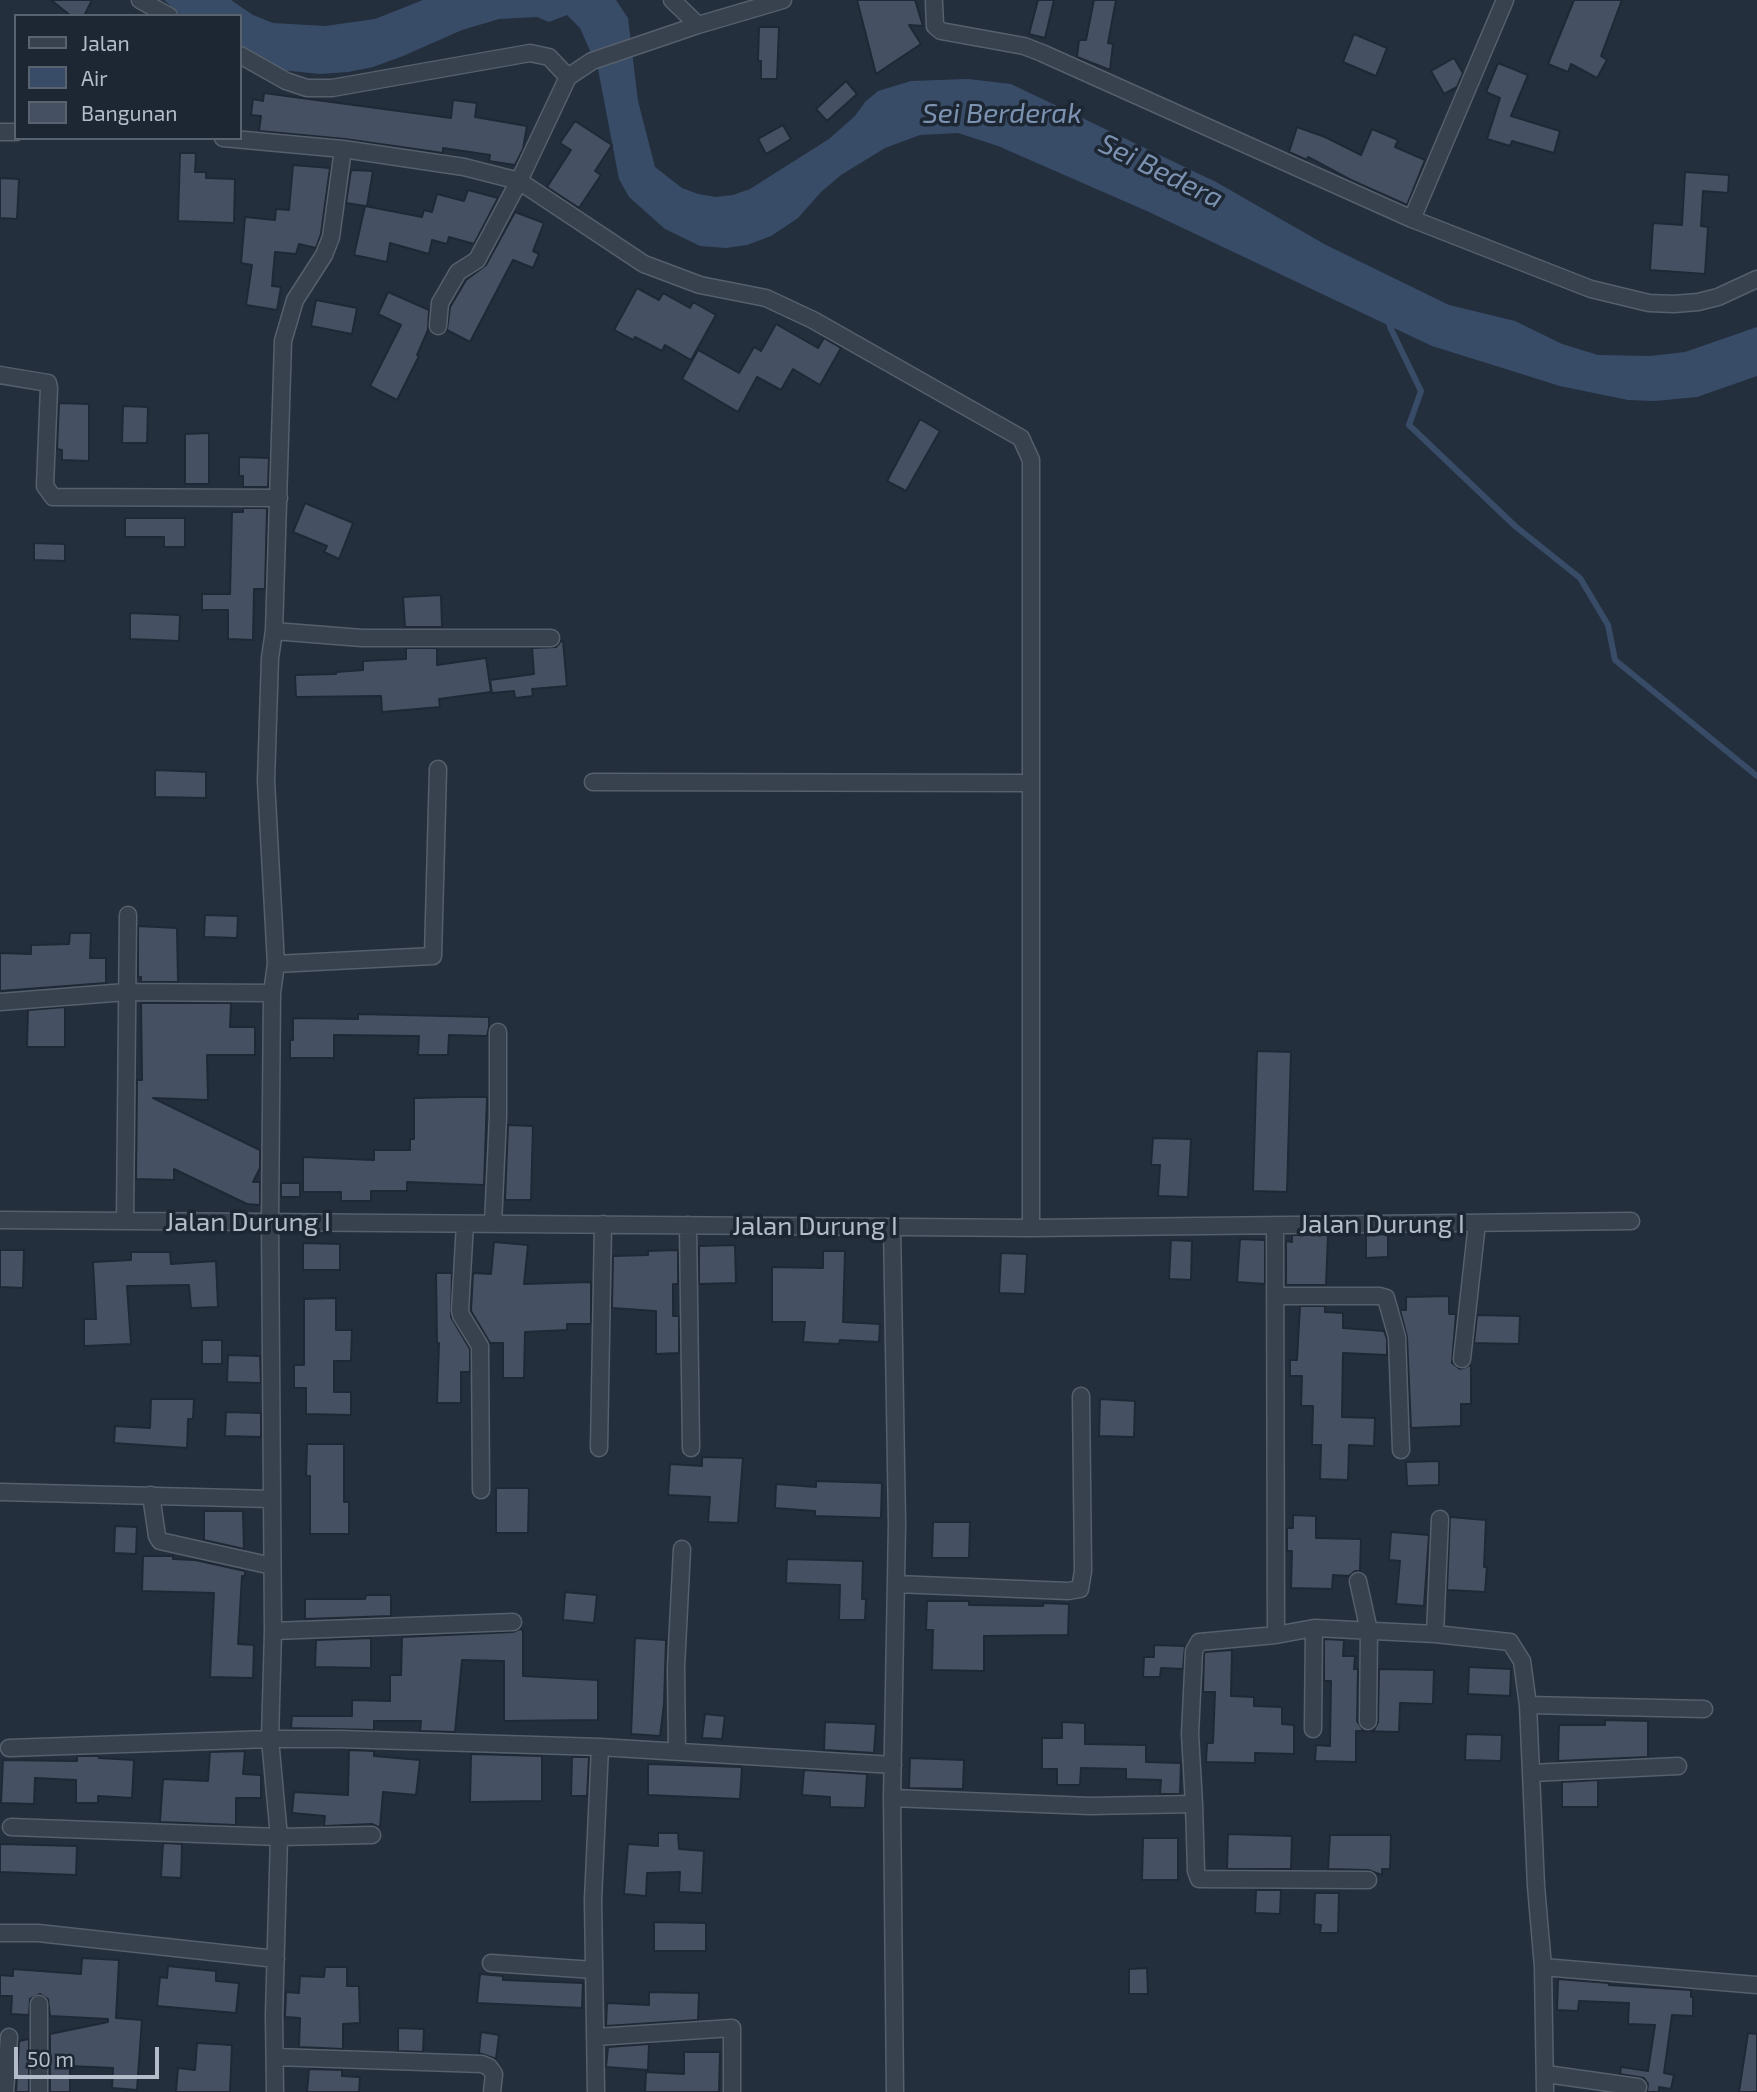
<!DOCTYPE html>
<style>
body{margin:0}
#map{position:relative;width:1757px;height:2092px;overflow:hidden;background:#242f3e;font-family:"Exo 2",sans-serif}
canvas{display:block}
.legend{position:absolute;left:14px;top:14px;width:228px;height:126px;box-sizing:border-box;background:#1d2633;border:2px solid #59626f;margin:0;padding:9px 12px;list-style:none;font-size:21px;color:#b4bcc9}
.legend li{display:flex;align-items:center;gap:14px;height:35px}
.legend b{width:35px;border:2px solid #59626f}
.scale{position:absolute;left:14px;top:2047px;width:145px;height:32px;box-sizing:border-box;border:4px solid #b4bcc9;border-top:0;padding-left:9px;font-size:21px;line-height:24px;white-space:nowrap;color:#b4bcc9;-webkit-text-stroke:5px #1d2633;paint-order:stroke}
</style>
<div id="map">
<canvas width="1757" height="2092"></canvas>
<ul class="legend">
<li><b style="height:9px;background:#38414e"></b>Jalan</li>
<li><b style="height:19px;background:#394c67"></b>Air</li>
<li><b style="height:19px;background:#455162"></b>Bangunan</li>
</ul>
<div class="scale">50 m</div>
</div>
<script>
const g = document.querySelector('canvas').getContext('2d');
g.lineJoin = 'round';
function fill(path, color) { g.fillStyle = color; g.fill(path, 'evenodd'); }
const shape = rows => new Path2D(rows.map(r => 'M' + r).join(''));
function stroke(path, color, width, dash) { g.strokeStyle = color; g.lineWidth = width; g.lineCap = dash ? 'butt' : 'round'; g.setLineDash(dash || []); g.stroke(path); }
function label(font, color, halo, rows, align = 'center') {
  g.font = font + ' "Exo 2",sans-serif'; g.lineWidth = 7; g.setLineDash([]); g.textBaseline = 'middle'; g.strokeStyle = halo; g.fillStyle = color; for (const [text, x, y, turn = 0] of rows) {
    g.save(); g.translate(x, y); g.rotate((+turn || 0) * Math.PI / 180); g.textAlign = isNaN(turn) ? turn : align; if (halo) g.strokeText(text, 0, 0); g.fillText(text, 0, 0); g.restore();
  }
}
fill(shape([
 [164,0,231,0,253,15,273,23,325,26,375,19,423,0,616,0,628,18,638,101,655,167,682,188,698,194,716,197,733,195,750,189,829,139,855,116,865,102,878,91,911,81,968,79,1011,84,1216,182,1326,245,1449,305,1515,321,1562,344,1598,355,1650,356,1685,352,1757,327,1757,376,1697,397,1655,401,1628,400,1560,386,1432,346,1149,212,998,146,958,133,920,135,885,148,841,175,821,192,798,218,771,236,747,245,726,248,700,246,665,229,629,197,619,179,598,69,580,28,567,15,549,22,537,17,499,19,462,30,403,56,373,67,348,72,320,74,282,70,240,48,240,16,182,16]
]), '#394c67');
stroke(shape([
 [1389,320,1390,327,1421,391,1409,425,1515,526,1580,578,1608,625,1615,660,1757,776]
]), '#394c67', 6);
const building = shape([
 [51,0,92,0,84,16,71,16,51,0],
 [857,0,915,0,923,26,909,25,921,44,876,74,857,0],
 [1038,0,1054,0,1045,38,1029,34,1038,0],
 [1094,0,1116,0,1108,43,1113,44,1110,70,1077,57,1079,40,1086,40,1094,0],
 [1574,0,1622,0,1601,56,1607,60,1597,78,1571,64,1568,72,1548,64,1574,0],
 [759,27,779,27,777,79,761,79,761,61,758,61,759,27],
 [1354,34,1387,48,1376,76,1343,62,1354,34],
 [1454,58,1463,73,1457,87,1444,94,1431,71,1454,58],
 [1498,63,1528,75,1511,116,1560,131,1554,153,1512,141,1510,146,1487,139,1500,98,1486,92,1498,63],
 [846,81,857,94,827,121,816,109,846,81],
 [264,93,451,118,453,100,477,103,475,117,527,126,523,149,515,165,489,161,490,155,443,148,443,153,345,139,259,131,261,116,251,115,253,99,263,101,264,93],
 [575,121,612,145,595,171,601,175,579,208,547,187,571,150,560,143,575,121],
 [783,125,791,139,766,154,758,139,783,125],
 [1297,127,1325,137,1361,155,1372,129,1398,140,1395,147,1425,160,1407,205,1351,180,1308,157,1307,160,1289,152,1297,127],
 [180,153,196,153,195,172,206,172,206,178,235,179,234,223,178,221,180,153],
 [293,165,330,168,321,234,316,248,299,244,296,254,275,252,272,286,281,287,277,310,246,305,252,265,241,263,245,217,275,220,276,209,289,210,293,165],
 [351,170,373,171,367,206,365,206,422,217,424,210,432,212,437,194,464,201,468,190,498,198,474,244,449,237,447,244,432,240,429,254,390,243,387,262,354,255,365,206,346,203,351,170],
 [1685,172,1729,175,1728,193,1703,191,1701,226,1708,227,1705,274,1650,270,1653,223,1682,225,1685,172],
 [0,178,19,179,17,219,0,218,0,178],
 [515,212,544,223,533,251,539,254,533,268,513,260,470,342,447,330,450,307,466,280,486,265,515,212],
 [637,288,659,300,663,293,690,308,693,302,716,315,691,360,665,345,662,351,635,337,633,340,614,330,637,288],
 [388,292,429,310,428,330,417,355,419,356,397,400,370,386,401,325,378,314,388,292],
 [316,300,357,308,352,334,311,326,316,300],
 [776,324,818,348,824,338,841,348,820,385,793,369,781,390,757,377,738,412,682,379,698,350,739,373,754,347,761,351,776,324],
 [59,403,89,404,89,461,62,460,62,450,57,449,59,403],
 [123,406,148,407,147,443,122,443,123,406],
 [920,419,940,431,906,491,887,481,920,419],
 [209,433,209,484,185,484,185,434,209,433],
 [239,457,269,458,268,487,243,487,243,476,239,476,239,457],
 [305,503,353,523,339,559,324,552,327,546,293,532,305,503],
 [243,508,267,508,265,589,254,589,253,640,228,639,228,610,202,610,202,594,230,594,232,512,243,512,243,508],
 [125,518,185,518,185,547,164,547,164,537,125,537,125,518],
 [34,543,65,544,65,561,34,560,34,543],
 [441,595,442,627,405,627,403,597,441,595],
 [130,613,180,615,179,641,130,639,130,613],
 [561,641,563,641,567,686,532,689,533,696,515,698,514,691,492,693,490,680,534,674,532,648,556,647,561,641],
 [406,648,437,648,437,665,486,658,491,692,439,699,440,707,382,712,381,696,296,697,295,675,336,674,336,672,363,670,363,661,406,659,406,648],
 [155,770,206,772,206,798,155,797,155,770],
 [205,915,238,916,237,938,204,937,205,915],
 [138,926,177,928,178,982,141,982,141,977,138,977,138,926],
 [70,933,91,933,90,958,106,958,106,983,0,991,0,953,31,954,31,945,69,944,70,933],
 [141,1003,231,1003,230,1027,255,1027,255,1055,207,1055,208,1100,153,1098,260,1150,260,1168,253,1182,260,1182,260,1205,247,1204,174,1169,174,1180,136,1179,137,1080,142,1080,141,1003],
 [65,1007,65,1047,27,1047,28,1010,65,1007],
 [358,1014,489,1017,489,1027,487,1036,449,1035,448,1055,418,1055,419,1036,334,1035,334,1058,290,1058,290,1040,293,1040,293,1018,358,1019,358,1014],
 [1257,1051,1291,1052,1287,1192,1253,1191,1257,1051],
 [461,1097,487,1097,484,1185,407,1182,407,1191,371,1191,371,1201,341,1201,341,1192,303,1192,303,1157,374,1160,374,1150,410,1150,410,1139,414,1139,414,1098,461,1097],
 [508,1125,533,1126,531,1200,505,1200,508,1125],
 [1153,1138,1191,1139,1188,1197,1158,1196,1160,1165,1151,1165,1153,1138],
 [281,1183,300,1183,300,1197,281,1197,281,1183],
 [1388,1234,1388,1257,1366,1258,1366,1235,1388,1234],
 [1292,1235,1328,1235,1326,1285,1286,1285,1286,1241,1292,1242,1292,1235],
 [1240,1239,1265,1240,1265,1284,1237,1282,1240,1239],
 [1171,1240,1192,1241,1191,1280,1169,1279,1171,1240],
 [494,1242,528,1245,524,1284,591,1282,591,1324,567,1324,567,1330,525,1332,524,1378,503,1378,503,1343,490,1343,471,1311,473,1273,491,1274,494,1242],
 [303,1243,340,1244,340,1270,303,1270,303,1243],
 [735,1245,736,1283,699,1284,699,1246,735,1245],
 [0,1250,24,1250,23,1288,0,1287,0,1250],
 [678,1250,678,1284,673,1284,673,1316,679,1316,679,1353,656,1354,656,1311,612,1308,613,1256,648,1255,648,1251,678,1250],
 [823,1251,845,1251,843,1322,880,1324,879,1342,840,1340,839,1344,803,1342,805,1322,772,1322,772,1267,823,1268,823,1251],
 [131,1252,170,1252,171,1264,216,1261,218,1307,191,1308,189,1285,127,1286,131,1344,84,1346,84,1319,96,1319,93,1262,131,1260,131,1252],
 [1001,1253,1027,1254,1025,1294,999,1293,1001,1253],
 [436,1273,452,1273,451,1317,470,1349,470,1372,461,1372,461,1403,437,1403,439,1343,437,1343,436,1273],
 [1449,1296,1449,1314,1456,1314,1452,1363,1460,1369,1471,1365,1471,1404,1461,1404,1461,1426,1411,1428,1407,1337,1400,1310,1406,1310,1406,1297,1449,1296],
 [336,1298,336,1330,352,1330,351,1361,334,1361,334,1392,351,1392,351,1415,306,1414,306,1388,294,1388,294,1365,304,1365,304,1299,336,1298],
 [1300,1306,1325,1306,1325,1312,1343,1313,1343,1328,1384,1331,1387,1339,1387,1355,1343,1353,1342,1417,1375,1418,1374,1446,1349,1445,1348,1480,1320,1479,1321,1445,1312,1445,1313,1406,1301,1406,1302,1376,1290,1376,1290,1360,1297,1360,1300,1306],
 [1477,1315,1520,1316,1519,1344,1474,1343,1477,1315],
 [202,1340,222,1340,222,1364,202,1364,202,1340],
 [228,1355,260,1356,261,1383,227,1382,228,1355],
 [151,1399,194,1399,193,1419,188,1419,187,1448,114,1443,115,1426,150,1428,151,1399],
 [1100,1399,1135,1401,1134,1437,1099,1436,1100,1399],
 [226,1412,261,1413,261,1437,225,1436,226,1412],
 [307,1444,344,1444,344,1502,349,1502,349,1534,310,1534,310,1476,306,1476,307,1444],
 [702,1457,743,1458,738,1523,708,1522,710,1497,668,1495,670,1464,702,1466,702,1457],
 [1439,1461,1439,1485,1407,1486,1406,1462,1439,1461],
 [816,1481,882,1483,881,1518,815,1516,815,1511,775,1508,776,1484,816,1487,816,1481],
 [496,1488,529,1488,528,1533,496,1533,496,1488],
 [204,1511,243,1511,244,1549,204,1540,204,1511],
 [1293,1515,1316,1516,1316,1538,1361,1539,1360,1571,1355,1571,1349,1576,1333,1575,1332,1589,1291,1588,1292,1551,1287,1551,1287,1528,1293,1528,1293,1515],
 [1450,1517,1486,1520,1484,1567,1487,1567,1485,1592,1447,1590,1450,1517],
 [933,1522,970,1522,969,1558,932,1558,933,1522],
 [115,1526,137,1527,136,1554,114,1553,115,1526],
 [1391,1532,1429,1535,1424,1606,1396,1604,1400,1561,1389,1560,1391,1532],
 [143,1556,173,1556,173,1559,195,1560,245,1571,245,1576,242,1576,238,1644,254,1645,253,1678,210,1677,214,1593,142,1591,143,1556],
 [787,1559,863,1561,862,1599,866,1599,865,1620,839,1620,840,1585,786,1583,787,1559],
 [565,1592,597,1595,594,1623,563,1620,565,1592],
 [366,1595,391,1595,391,1616,305,1619,305,1599,365,1599,366,1595],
 [927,1601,969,1601,969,1605,1043,1606,1043,1603,1069,1604,1068,1635,984,1636,984,1671,932,1670,933,1630,926,1630,927,1601],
 [520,1629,523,1630,523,1676,598,1680,598,1720,504,1721,504,1661,462,1660,455,1732,420,1731,421,1721,374,1721,374,1730,291,1728,292,1716,352,1716,352,1700,390,1701,390,1675,401,1675,402,1637,513,1632,520,1629],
 [371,1638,371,1668,315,1667,316,1640,371,1638],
 [635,1638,666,1640,664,1704,660,1736,631,1734,635,1638],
 [1324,1639,1344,1640,1343,1656,1355,1656,1354,1669,1358,1669,1357,1721,1363,1730,1374,1730,1378,1722,1379,1669,1434,1670,1433,1704,1400,1703,1399,1732,1356,1731,1356,1762,1315,1761,1316,1745,1330,1746,1331,1681,1324,1681,1324,1639],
 [1154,1645,1185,1646,1183,1669,1161,1668,1160,1677,1143,1677,1144,1657,1154,1657,1154,1645],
 [1232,1650,1231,1696,1254,1697,1254,1706,1282,1707,1282,1724,1294,1725,1294,1754,1255,1753,1255,1763,1206,1762,1207,1743,1213,1743,1215,1692,1203,1692,1204,1654,1205,1652,1232,1650],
 [1469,1667,1511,1669,1510,1696,1468,1694,1469,1667],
 [705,1714,725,1716,722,1739,702,1738,705,1714],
 [1605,1720,1648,1721,1648,1757,1558,1761,1559,1725,1605,1725,1605,1720],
 [825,1722,876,1724,874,1753,824,1750,825,1722],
 [1062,1722,1085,1723,1085,1744,1146,1745,1146,1762,1181,1763,1180,1794,1160,1794,1161,1780,1126,1779,1126,1769,1081,1768,1080,1785,1057,1785,1057,1769,1042,1769,1042,1738,1062,1738,1062,1722],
 [1466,1734,1502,1735,1501,1761,1465,1760,1466,1734],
 [349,1750,374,1751,374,1756,420,1760,416,1795,383,1792,380,1828,372,1824,324,1826,325,1816,292,1813,294,1792,348,1795,349,1750],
 [245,1751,243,1774,261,1775,261,1798,236,1798,236,1825,160,1822,163,1779,208,1781,210,1752,245,1751],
 [471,1754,542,1756,542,1801,470,1802,471,1754],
 [77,1756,99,1756,99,1758,134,1760,132,1798,98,1796,98,1803,76,1803,76,1780,35,1778,34,1804,1,1803,3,1760,77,1761,77,1756],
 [572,1757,589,1757,587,1796,571,1796,572,1757],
 [910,1758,964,1760,963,1789,909,1788,910,1758],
 [648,1764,742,1767,740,1799,648,1795,648,1764],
 [804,1770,867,1774,865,1808,830,1807,830,1797,802,1795,804,1770],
 [1598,1780,1598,1807,1562,1807,1562,1782,1598,1780],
 [658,1833,678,1833,679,1849,704,1851,702,1893,679,1892,680,1872,647,1873,646,1896,624,1894,628,1844,658,1846,658,1833],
 [1228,1834,1292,1836,1291,1869,1227,1869,1228,1834],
 [1330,1835,1391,1835,1390,1869,1382,1869,1382,1875,1368,1870,1328,1869,1330,1835],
 [1143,1838,1178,1838,1178,1880,1142,1880,1143,1838],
 [163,1843,182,1844,181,1878,161,1877,163,1843],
 [0,1844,77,1846,76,1875,0,1872,0,1844],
 [1256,1890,1281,1890,1280,1914,1255,1913,1256,1890],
 [1315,1893,1339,1893,1338,1933,1320,1933,1321,1925,1314,1924,1315,1893],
 [654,1922,706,1923,706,1951,654,1951,654,1922],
 [82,1958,119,1960,116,2018,142,2020,137,2090,112,2088,113,2068,70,2066,70,2092,50,2092,50,2034,108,2022,108,2019,50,2016,48,1999,40,1994,30,1999,29,2015,11,2014,12,1996,0,1996,0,1975,13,1976,13,1969,81,1974,82,1958],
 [168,1966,216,1971,216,1981,239,1983,236,2013,157,2006,160,1977,167,1978,168,1966],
 [325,1967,347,1967,347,1986,359,1986,360,2023,343,2024,343,2049,299,2047,300,2018,285,2017,286,1992,299,1993,300,1976,324,1977,325,1967],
 [1147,1968,1148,1994,1129,1994,1129,1969,1147,1968],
 [480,1974,503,1976,503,1980,583,1983,582,2008,477,2003,480,1974],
 [1558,1979,1609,1983,1609,1985,1691,1990,1691,1997,1693,1997,1693,2016,1672,2015,1664,2073,1674,2075,1671,2089,1659,2087,1659,2092,1647,2092,1648,2084,1644,2078,1620,2074,1621,2067,1648,2071,1655,2025,1628,2024,1629,2003,1579,2001,1578,2011,1557,2010,1558,1979],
 [649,1992,699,1993,698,2020,606,2026,607,2003,649,2005,649,1992],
 [398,2028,424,2029,423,2052,398,2051,398,2028],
 [481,2032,499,2035,496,2059,479,2053,481,2032],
 [1748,2033,1757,2034,1757,2092,1739,2092,1748,2033],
 [29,2039,29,2092,16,2092,19,2041,29,2039],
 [197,2043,232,2045,230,2092,176,2092,178,2068,195,2070,197,2043],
 [649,2044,648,2070,606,2067,608,2047,649,2044],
 [684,2052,720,2052,719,2092,645,2092,646,2072,684,2074,684,2052],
 [309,2069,342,2070,342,2076,360,2077,359,2092,307,2092,309,2069]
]);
fill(building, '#455162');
stroke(building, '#1f2835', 2);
const minor = shape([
 [140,0,169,16],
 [672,0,698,25],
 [934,2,935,26,941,31,1024,46,1042,53,1412,219,1591,289,1649,303,1674,304,1698,302,1718,297,1757,279],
 [240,55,286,81,307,88,332,88,530,53,549,57,568,77],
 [0,132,16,132],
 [223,138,343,149],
 [1412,219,1505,0],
 [438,326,440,303,458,272,477,260,519,181,568,77,592,61,698,25,783,0],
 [0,375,48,383,49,388,45,486,53,497,279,498],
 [274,631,362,638,551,638],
 [593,782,1031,783],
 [276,964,433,956,438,769],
 [0,1002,126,992,272,993],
 [0,1220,1031,1228,1631,1221],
 [125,1221,128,915],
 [465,1224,460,1310,461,1315,480,1346,481,1490],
 [493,1224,498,1116,498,1032],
 [688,1225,691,1448],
 [1275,1225,1276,1635],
 [892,1227,897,1524,892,1798,895,2092],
 [1277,1296,1379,1296,1386,1298,1397,1337,1401,1450],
 [1462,1359,1477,1223],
 [599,1448,603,1224],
 [1,1492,272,1499],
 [151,1495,157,1536,160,1541,272,1566],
 [1358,1581,1369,1631,1368,1721],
 [896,1584,1068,1591,1080,1589,1083,1571,1081,1396],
 [273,1631,513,1622],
 [1435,1634,1440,1519],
 [1528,1705,1704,1709],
 [1313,1729,1314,1628],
 [9,1748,270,1739,340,1739,600,1747,893,1765],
 [677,1751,676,1667,682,1549],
 [1531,1773,1678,1766],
 [892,1798,1090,1806,1194,1804,1190,1734,1194,1651,1199,1642,1276,1635,1314,1628,1435,1634,1510,1642,1522,1661,1528,1705,1536,1886,1543,1967,1545,2092],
 [1194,1804,1196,1871,1199,1879,1368,1880],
 [11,1827,279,1837,372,1835],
 [0,1933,38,1933,276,1959],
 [491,1963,594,1970],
 [1543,1967,1757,1985],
 [39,2004,39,2092],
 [596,2037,732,2028,732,2092],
 [275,2057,482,2064,489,2067,494,2074,492,2092],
 [1546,2074,1638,2087],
 [5,2092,9,2037],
 [275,2092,274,2015,279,1837,270,1739,273,1631,270,1222,272,993,276,964,266,781,270,658,274,631,283,341,295,300,324,255,331,237,343,149,464,167,519,181,644,264,700,285,766,298,813,320,1021,438,1031,460,1031,1228],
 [596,2092,593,1900,600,1747]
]);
stroke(minor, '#565f6c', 19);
stroke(minor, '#38414e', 16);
label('26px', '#b4bcc9', '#1d2633', [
 ["Jalan Durung I",248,1222],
 ["Jalan Durung I",1382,1224],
 ["Jalan Durung I",815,1226]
]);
label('italic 28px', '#7c92b1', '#1d2633', [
 ["Sei Berderak",1002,114],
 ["Sei Bedera",1161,171,26]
]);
</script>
